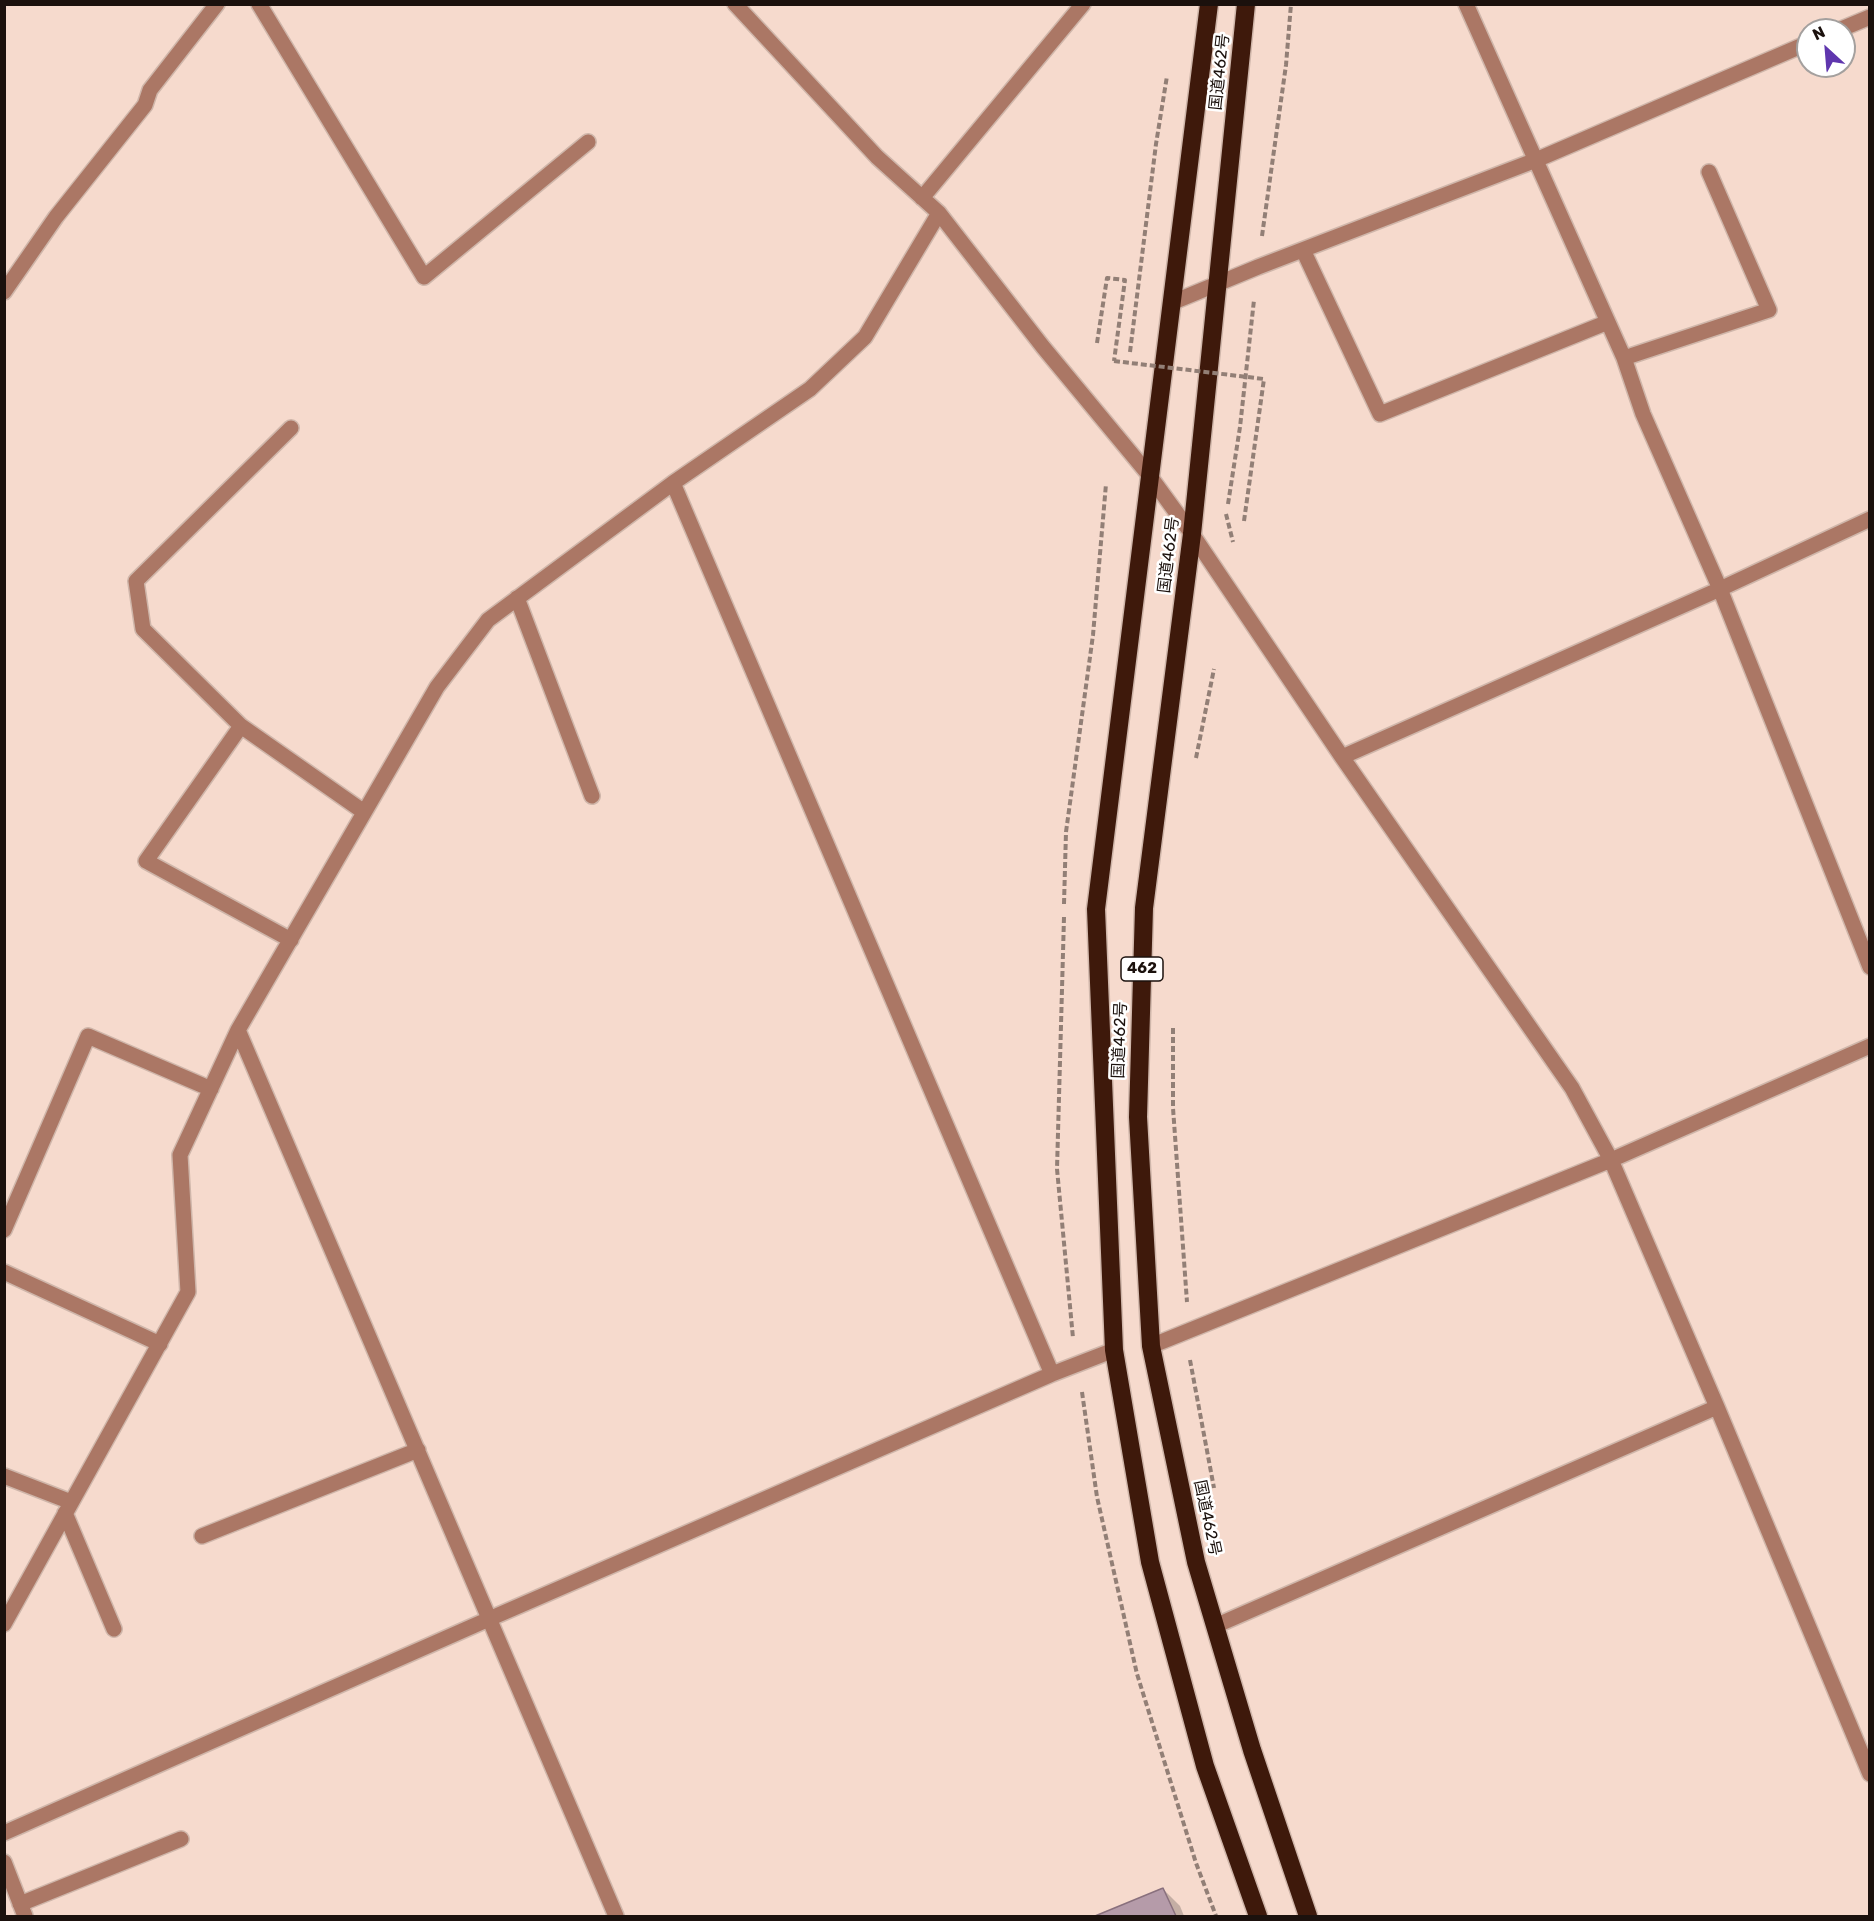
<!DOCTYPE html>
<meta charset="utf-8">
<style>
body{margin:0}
#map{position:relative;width:1874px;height:1921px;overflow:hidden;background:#f6dacd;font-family:Rubik,sans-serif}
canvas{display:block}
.frame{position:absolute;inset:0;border:6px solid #1b110d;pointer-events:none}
.north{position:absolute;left:1796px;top:18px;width:60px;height:60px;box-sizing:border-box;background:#fff;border:2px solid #a4a09e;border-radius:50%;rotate:334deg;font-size:16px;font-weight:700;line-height:24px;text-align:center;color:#1b110d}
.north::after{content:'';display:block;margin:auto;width:21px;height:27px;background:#5f36ae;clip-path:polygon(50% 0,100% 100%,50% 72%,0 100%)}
</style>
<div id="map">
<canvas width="1874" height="1921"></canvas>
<div class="frame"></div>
<div class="north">N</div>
</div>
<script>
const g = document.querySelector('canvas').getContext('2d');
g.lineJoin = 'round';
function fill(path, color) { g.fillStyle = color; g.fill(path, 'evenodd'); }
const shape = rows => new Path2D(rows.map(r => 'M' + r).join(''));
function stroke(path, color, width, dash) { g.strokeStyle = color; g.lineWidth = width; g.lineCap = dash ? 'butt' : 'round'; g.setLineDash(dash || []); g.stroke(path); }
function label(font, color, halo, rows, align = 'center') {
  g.font = font + ' Rubik,"Noto Sans JP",sans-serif'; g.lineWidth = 5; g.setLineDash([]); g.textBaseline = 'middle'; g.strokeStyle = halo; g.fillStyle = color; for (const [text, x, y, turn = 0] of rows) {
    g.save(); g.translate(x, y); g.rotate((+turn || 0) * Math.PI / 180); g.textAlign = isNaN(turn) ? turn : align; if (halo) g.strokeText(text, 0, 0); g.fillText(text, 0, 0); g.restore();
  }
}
fill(shape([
 [1163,1889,1180,1906,1184,1916,1099,1916]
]), '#0003');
const building = shape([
 [1163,1888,1176,1916,1095,1916,1163,1888]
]);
fill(building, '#b59ba9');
stroke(building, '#89707d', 1.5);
const minor = shape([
 [259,4,424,277,588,142],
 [735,4,877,157,939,213,1043,347,1149,475,1192,534,1342,757,1572,1088,1611,1160,1717,1407,1870,1774],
 [1466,4,1624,358,1643,414,1720,589,1870,967],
 [1839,30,1870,17],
 [922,198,1083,4],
 [1303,250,1380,414,1608,322],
 [4,292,56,217,145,105,150,90,217,4],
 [1171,303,1258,267,1536,160,1808,43],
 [1624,358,1769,310,1709,172],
 [291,428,136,581,143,629,241,726,364,812],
 [673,483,1052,1374],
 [517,598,592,796],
 [241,726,146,861,291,940],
 [1342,757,1720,589,1870,519],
 [238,1030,616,1916],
 [4,1230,88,1036,211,1089],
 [4,1272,160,1344],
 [1151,1346,1611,1160,1870,1046],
 [4,1476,71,1502],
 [65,1513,114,1629],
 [202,1536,418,1450],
 [4,1624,188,1292,180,1155,238,1030,437,687,488,620,673,483,810,389,865,337,939,213],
 [1215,1626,1717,1407],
 [4,1833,489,1619,1052,1374,1114,1350],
 [4,1862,25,1916],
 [20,1904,181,1839]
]);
const highway = shape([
 [1209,4,1096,909,1114,1350,1150,1562,1205,1766,1258,1916],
 [1246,4,1192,534,1144,908,1138,1117,1151,1346,1196,1562,1252,1750,1308,1916]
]);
stroke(minor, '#cfb6aa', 18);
stroke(highway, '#cfb6aa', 21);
stroke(shape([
 [1262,236,1286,65,1291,4],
 [1097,343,1107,278,1125,280,1114,361],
 [1130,352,1156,144,1167,76],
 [1228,504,1240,427,1254,300],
 [1226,514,1233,542],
 [1244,521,1264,379],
 [1196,758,1214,669],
 [1064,904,1066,832,1093,635,1106,484],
 [1064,917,1057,1169,1073,1338],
 [1173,1028,1173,1108,1187,1302],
 [1190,1360,1214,1488],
 [1082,1392,1097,1497,1137,1674,1196,1863,1216,1916]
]), '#927f76', 4, [6, 3]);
stroke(minor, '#ab7765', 15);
stroke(highway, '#3e190b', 18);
stroke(shape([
 [1114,361,1264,379]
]), '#927f76', 4, [6, 3]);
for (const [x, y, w] of [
 [1142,969,42]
]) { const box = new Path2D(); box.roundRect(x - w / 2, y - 12, w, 24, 4.5); g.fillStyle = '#fff'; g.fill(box); stroke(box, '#1b110d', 1.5); }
label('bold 15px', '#1b110d', null, [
 ["462",1142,969]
]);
label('16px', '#1b110d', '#fff', [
 ["国道462号",1220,72,-84],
 ["国道462号",1169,555,-83],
 ["国道462号",1120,1040,-88],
 ["国道462号",1207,1518,78]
]);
</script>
